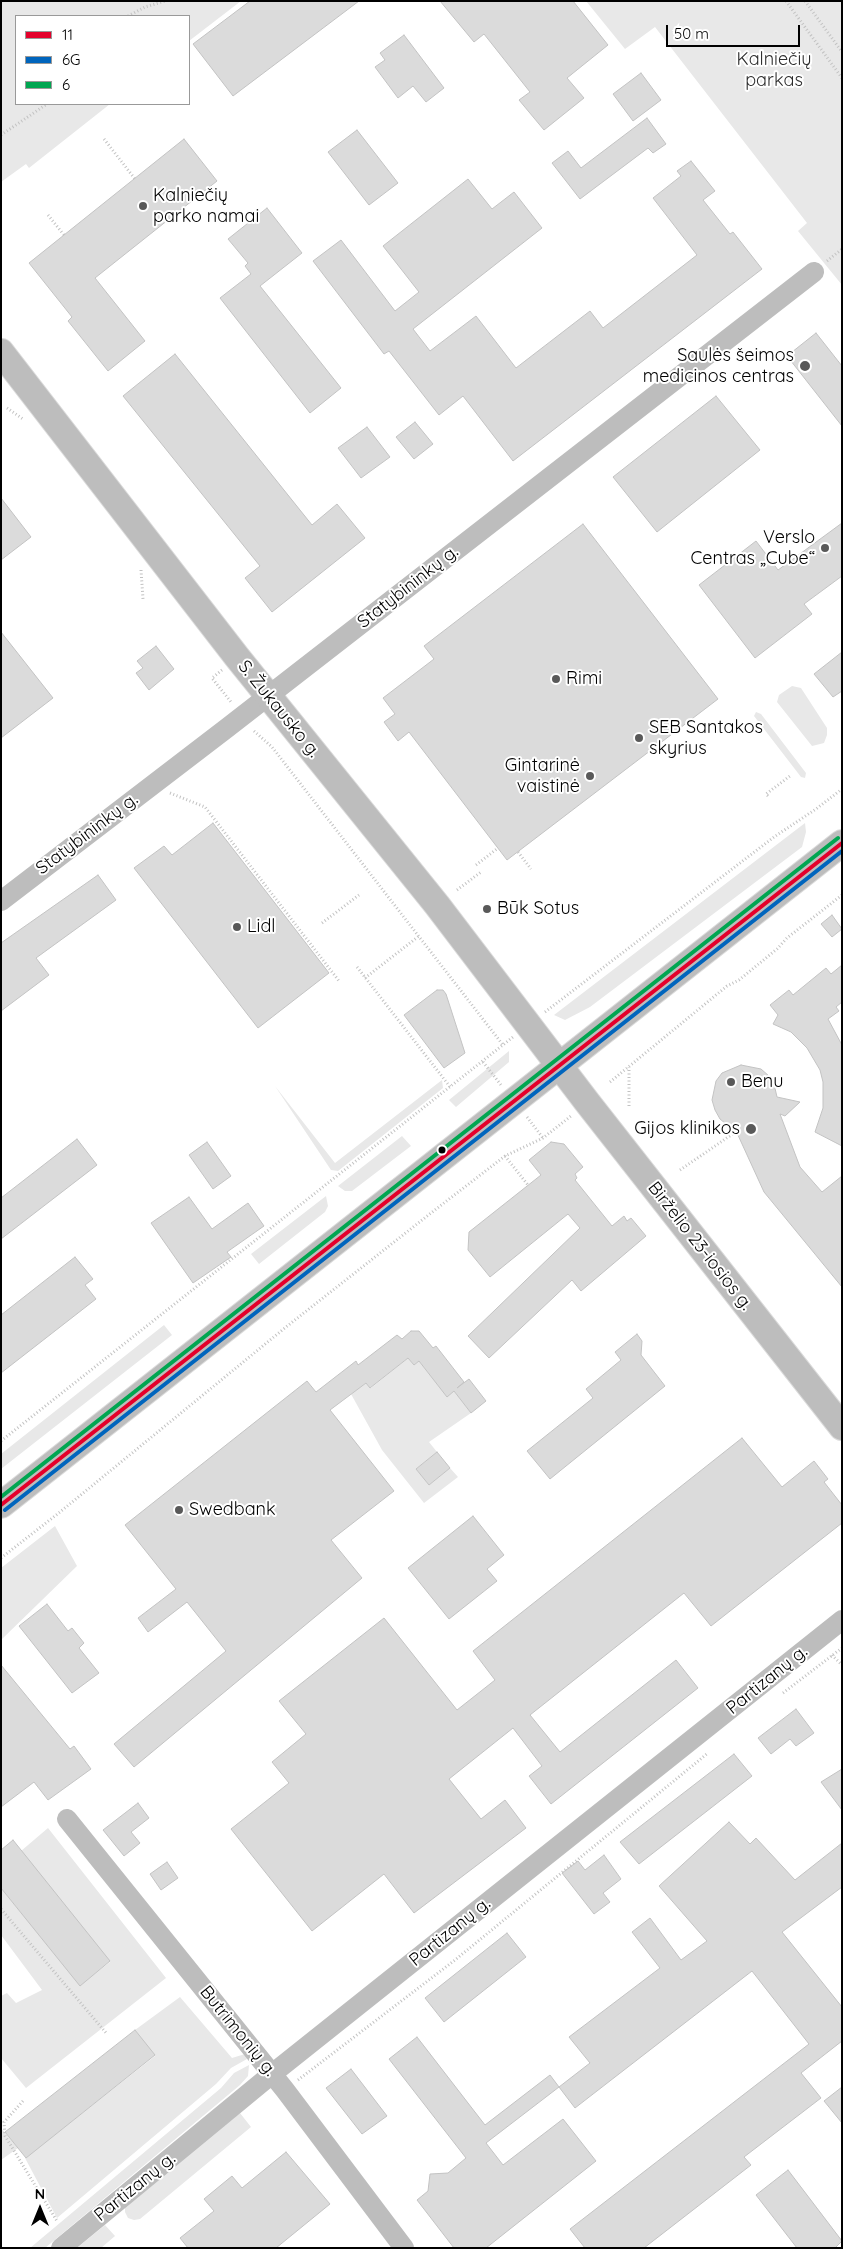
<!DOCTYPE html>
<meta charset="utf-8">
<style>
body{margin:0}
#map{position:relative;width:843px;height:2249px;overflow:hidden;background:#fff;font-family:Quicksand,sans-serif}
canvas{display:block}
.frame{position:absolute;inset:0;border:2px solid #000;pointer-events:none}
.legend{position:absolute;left:15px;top:15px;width:175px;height:90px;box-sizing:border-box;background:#fff;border:1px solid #999;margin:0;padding:6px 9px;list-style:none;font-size:15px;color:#000}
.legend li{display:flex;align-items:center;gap:10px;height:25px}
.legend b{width:25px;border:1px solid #999}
.north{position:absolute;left:15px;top:2184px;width:50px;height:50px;-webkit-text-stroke:4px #fff;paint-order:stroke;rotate:0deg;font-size:14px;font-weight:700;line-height:20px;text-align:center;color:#000}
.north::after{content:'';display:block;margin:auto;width:18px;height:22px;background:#000;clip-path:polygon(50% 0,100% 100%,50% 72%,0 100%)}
.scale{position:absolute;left:666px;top:25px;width:134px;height:22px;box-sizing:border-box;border:2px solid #000;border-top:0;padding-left:6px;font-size:15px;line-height:18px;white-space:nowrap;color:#000;-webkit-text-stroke:4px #fff;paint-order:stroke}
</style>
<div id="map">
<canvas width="843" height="2249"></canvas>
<div class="frame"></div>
<ul class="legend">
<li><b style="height:6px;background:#e4002b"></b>11</li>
<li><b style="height:6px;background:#0065bd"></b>6G</li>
<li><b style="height:6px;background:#00a651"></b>6</li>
</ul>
<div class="north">N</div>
<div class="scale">50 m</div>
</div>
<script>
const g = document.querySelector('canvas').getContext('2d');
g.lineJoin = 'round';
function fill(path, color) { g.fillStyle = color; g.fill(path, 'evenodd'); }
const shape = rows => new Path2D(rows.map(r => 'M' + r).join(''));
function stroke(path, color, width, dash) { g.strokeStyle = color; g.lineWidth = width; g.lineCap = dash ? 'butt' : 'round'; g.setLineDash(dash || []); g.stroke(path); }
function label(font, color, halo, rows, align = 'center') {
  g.font = font + ' Quicksand,sans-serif'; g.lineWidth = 4; g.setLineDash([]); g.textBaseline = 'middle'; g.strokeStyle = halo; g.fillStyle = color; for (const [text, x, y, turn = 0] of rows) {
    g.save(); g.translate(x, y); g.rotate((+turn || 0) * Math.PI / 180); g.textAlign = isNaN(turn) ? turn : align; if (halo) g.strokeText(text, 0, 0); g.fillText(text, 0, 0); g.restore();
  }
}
fill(shape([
 [1,1,241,1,189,41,189,16,16,16,16,104,110,104,29,168,26,164,1,182],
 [586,1,842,1,842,285,798,231,807,223,655,27,625,49],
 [792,686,801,688,827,728,827,735,824,743,812,746,777,702,779,695],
 [756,712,761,714,806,773,805,778,801,777,754,716],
 [805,823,806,832,802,847,590,1007,565,1020,554,1015],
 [509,1051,509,1062,456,1107,449,1100],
 [442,1080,443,1088,338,1171,331,1170,275,1086,335,1163],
 [402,1136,411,1146,352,1191,345,1191,338,1186],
 [326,1196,328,1206,325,1212,259,1264,251,1254],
 [164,1325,172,1335,1,1469,1,1454],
 [408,1358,414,1365,419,1361,447,1396,454,1391,471,1413,429,1442,437,1452,416,1469,429,1485,450,1468,458,1477,424,1503,382,1450,351,1394,366,1383,371,1388],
 [55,1526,77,1566,1,1640,1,1568],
 [48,1828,166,1978,26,2088,1,2058,1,1996,7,1993,16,2003,42,1990,1,1935,1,1888,80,1985,110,1962,21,1851],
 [180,1997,232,2058,245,2054,247,2059,231,2068,216,2084,57,2218,25,2158,155,2056,135,2030],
 [249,2065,248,2076,240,2085,45,2248,30,2248,221,2088,234,2073],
 [240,2113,251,2127,140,2219,134,2220,128,2218,125,2212,125,2206],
 [1,2128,18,2148,1,2160],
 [105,2225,115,2236,101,2248,77,2248]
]), '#e8e8e8');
const building = shape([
 [250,1,359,1,233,96,193,44,250,1],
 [440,1,573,1,608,45,567,78,584,98,544,130,519,100,530,92,484,34,474,42,440,1],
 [404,35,444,88,426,102,413,86,398,98,375,67,385,60,380,53,404,35],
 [641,73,661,100,633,121,613,94,641,73],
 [647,118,666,144,653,153,648,148,580,199,552,163,568,151,581,168,647,118],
 [357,130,398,183,369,205,328,152,357,130],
 [184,139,217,181,95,278,145,341,108,371,68,321,72,317,29,263,184,139],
 [691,161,715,191,703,200,730,234,733,232,762,269,513,461,463,396,439,415,389,351,384,354,313,261,341,240,395,311,419,292,383,246,468,179,492,209,514,192,542,228,413,329,430,351,476,316,516,368,590,311,603,328,697,255,653,198,681,176,677,171,691,161],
 [267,208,302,253,260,286,341,388,310,413,220,298,251,274,245,266,248,263,228,239,267,208],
 [816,333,842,366,842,426,787,356,816,333],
 [175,354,312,525,337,504,365,538,272,612,245,578,260,566,123,396,175,354],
 [716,396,760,450,657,532,613,477,716,396],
 [415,422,433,444,414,459,396,437,415,422],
 [367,427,390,457,361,478,338,448,367,427],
 [1,498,31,537,1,560,1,498],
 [842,523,842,576,804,604,812,614,755,658,699,585,756,541,778,570,842,523],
 [583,524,718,699,507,860,409,732,398,741,384,722,395,714,383,698,434,659,424,646,583,524],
 [1,632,53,698,1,738,1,632],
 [156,646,174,669,149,690,136,673,143,668,137,661,156,646],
 [842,652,842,691,833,697,814,674,842,652],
 [213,823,329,973,258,1028,134,868,164,846,172,855,213,823],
 [98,875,116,900,36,958,49,975,1,1011,1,943,98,875],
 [832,915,842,929,832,937,821,924,832,915],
 [842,965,842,1002,836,1007,839,1011,828,1019,842,1045,842,1146,815,1132,823,1108,823,1082,820,1070,807,1048,791,1032,773,1024,778,1015,770,1005,789,990,793,995,826,968,831,974,842,965],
 [437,990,443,990,446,994,465,1053,444,1068,404,1015,437,990],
 [741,1065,761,1069,769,1076,774,1084,777,1097,800,1102,785,1116,780,1114,800,1167,822,1192,842,1176,842,1287,764,1192,737,1133,720,1119,715,1110,712,1100,716,1081,722,1073,741,1065],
 [77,1139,97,1165,1,1239,1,1198,77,1139],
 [207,1142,231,1176,213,1189,189,1155,207,1142],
 [551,1142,564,1144,583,1167,575,1174,577,1178,575,1180,612,1226,624,1216,627,1221,631,1218,646,1236,581,1291,572,1280,489,1358,468,1336,580,1228,568,1214,490,1277,468,1250,469,1232,541,1175,529,1160,551,1142],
 [189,1197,212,1229,248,1203,264,1226,227,1252,231,1257,193,1283,151,1223,189,1197],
 [75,1257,93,1279,85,1285,96,1299,1,1373,1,1315,75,1257],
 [411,1331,419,1331,433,1348,436,1346,464,1382,457,1388,469,1379,486,1401,471,1413,454,1391,447,1397,419,1361,414,1365,408,1358,370,1388,366,1383,330,1410,394,1491,331,1540,362,1578,134,1767,114,1744,226,1651,187,1602,148,1632,138,1618,176,1589,125,1525,307,1381,316,1392,356,1361,358,1365,397,1335,402,1339,411,1331],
 [637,1334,642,1341,641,1355,665,1386,550,1479,527,1451,593,1398,586,1389,621,1360,615,1352,637,1334],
 [742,1438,782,1487,814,1461,828,1479,824,1482,842,1505,842,1523,711,1626,684,1593,530,1715,560,1752,676,1660,698,1688,551,1804,529,1776,542,1766,513,1728,449,1779,481,1819,505,1800,526,1828,414,1913,384,1874,312,1931,231,1829,289,1783,272,1762,306,1734,279,1701,384,1618,457,1710,495,1680,473,1651,742,1438],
 [437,1452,450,1468,429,1485,416,1469,437,1452],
 [473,1516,504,1555,487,1569,497,1581,449,1619,408,1568,473,1516],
 [47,1604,68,1631,72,1628,84,1643,79,1648,99,1673,72,1693,19,1626,47,1604],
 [1,1665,70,1749,74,1746,91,1769,48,1800,34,1782,1,1807,1,1665],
 [796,1709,814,1733,796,1746,790,1739,771,1754,758,1738,796,1709],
 [734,1754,752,1776,639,1864,620,1842,734,1754],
 [842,1769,842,1810,821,1782,842,1769],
 [138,1803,149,1818,131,1832,140,1843,124,1856,103,1830,138,1803],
 [729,1822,750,1844,756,1838,795,1880,842,1843,842,1887,782,1932,842,2007,842,2041,801,2073,821,2098,744,2157,751,2165,644,2248,585,2248,570,2229,809,2044,752,1971,575,2108,559,2087,590,2063,569,2037,660,1968,632,1932,650,1918,681,1960,707,1941,659,1886,729,1822],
 [13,1840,110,1961,80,1986,1,1888,1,1850,13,1840],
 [604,1855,621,1879,603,1893,610,1902,594,1914,562,1873,578,1861,585,1870,604,1855],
 [167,1862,178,1878,161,1890,150,1874,167,1862],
 [507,1933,526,1957,444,2022,425,1998,507,1933],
 [135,2030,155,2055,26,2158,5,2132,135,2030],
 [417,2037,485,2125,550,2075,559,2087,486,2143,503,2165,563,2119,596,2161,486,2248,454,2248,417,2200,428,2191,430,2174,448,2173,466,2158,389,2059,417,2037],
 [351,2069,387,2116,362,2134,326,2088,351,2069],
 [842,2087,842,2123,824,2101,842,2087],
 [286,2152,330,2204,276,2248,188,2248,180,2238,214,2211,204,2199,232,2176,242,2188,286,2152],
 [788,2170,842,2241,835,2248,797,2248,756,2195,788,2170]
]);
fill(building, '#dbdbdb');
stroke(building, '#c3c3c3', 1);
const major = shape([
 [1,352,237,657,437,905,587,1102,842,1427],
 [1,1505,842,843]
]);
stroke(major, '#dbdbdb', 28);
stroke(shape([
 [786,1,842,78],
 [805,1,842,52],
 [128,16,145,7,165,1],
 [1,135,47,104],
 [104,139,135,179],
 [48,215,64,235],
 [827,261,842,249],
 [7,408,23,419],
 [141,570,143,599],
 [222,670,212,678,231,702],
 [254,731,272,747,503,1045],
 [170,793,205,807,339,981],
 [768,796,766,794,790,776],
 [518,852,531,869],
 [476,865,498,848],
 [457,890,481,872],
 [322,923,359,895],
 [357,967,451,1088],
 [365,978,419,936],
 [545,1012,774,837,816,809,842,789],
 [483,1062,501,1085],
 [610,1082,727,986,739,980,777,949,787,938,842,895],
 [629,1106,629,1067],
 [527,1117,543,1138],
 [505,1156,528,1185],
 [680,1170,737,1131],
 [1,1441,513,1037],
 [1,1558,60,1512,286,1327,431,1213,505,1156,543,1138,571,1116],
 [832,1655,842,1665],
 [783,1693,842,1648],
 [1,1909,107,2034],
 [298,2080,455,1960,708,1753],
 [23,2101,4,2122,5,2136,57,2221]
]), '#c2c2c2', 3, [1, 2.5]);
stroke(shape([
 [1,901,227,728,814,272],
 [67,1819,285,2090,404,2248],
 [61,2248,272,2074,842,1620]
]), '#bdbdbd', 20);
stroke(major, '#bdbdbd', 26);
stroke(shape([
 [1,1505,842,843]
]), '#e4002b', 4);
stroke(shape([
 [5,1510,842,851]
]), '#0065bd', 4);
stroke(shape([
 [1,1497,838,838]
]), '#00a651', 4);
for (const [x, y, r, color] of [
 [143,206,5,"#595959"],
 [805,366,6,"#595959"],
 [825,548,5,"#595959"],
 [556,679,5,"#595959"],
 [639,738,5,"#595959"],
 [590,776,5,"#595959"],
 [487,909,5,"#595959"],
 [237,927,5,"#595959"],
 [731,1082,5,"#595959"],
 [751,1129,6,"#595959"],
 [442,1150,4.5,"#000"],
 [179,1510,5,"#595959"]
]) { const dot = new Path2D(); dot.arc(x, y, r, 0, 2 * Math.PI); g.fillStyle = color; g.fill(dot); stroke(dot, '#fff', 2); }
label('18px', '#2c2c2c', '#fff', [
 ["Kalniečių",774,60],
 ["parkas",774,81]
]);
label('18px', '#000', '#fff', [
 ["Kalniečių",153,196],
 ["parko namai",153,217],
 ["Saulės šeimos",794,356,"right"],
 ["medicinos centras",794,377,"right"],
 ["Verslo",815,538,"right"],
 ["Centras „Cube“",815,559,"right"],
 ["Rimi",566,679],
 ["SEB Santakos",649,728],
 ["skyrius",649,749],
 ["Gintarinė",580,766,"right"],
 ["vaistinė",580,787,"right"],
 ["Būk Sotus",497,909],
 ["Lidl",247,927],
 ["Benu",741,1082],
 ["Gijos klinikos",740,1129,"right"],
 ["Swedbank",189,1510]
], 'left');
label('18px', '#000', '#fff', [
 ["Statybininkų g.",408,587,-38],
 ["S. Žukausko g.",279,709,51],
 ["Statybininkų g.",87,834,-37],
 ["Birželio 23-iosios g.",700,1246,52],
 ["Partizanų g.",767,1680,-39],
 ["Partizanų g.",450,1932,-39],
 ["Butrimonių g.",238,2031,51],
 ["Partizanų g.",135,2187,-39]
]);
</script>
